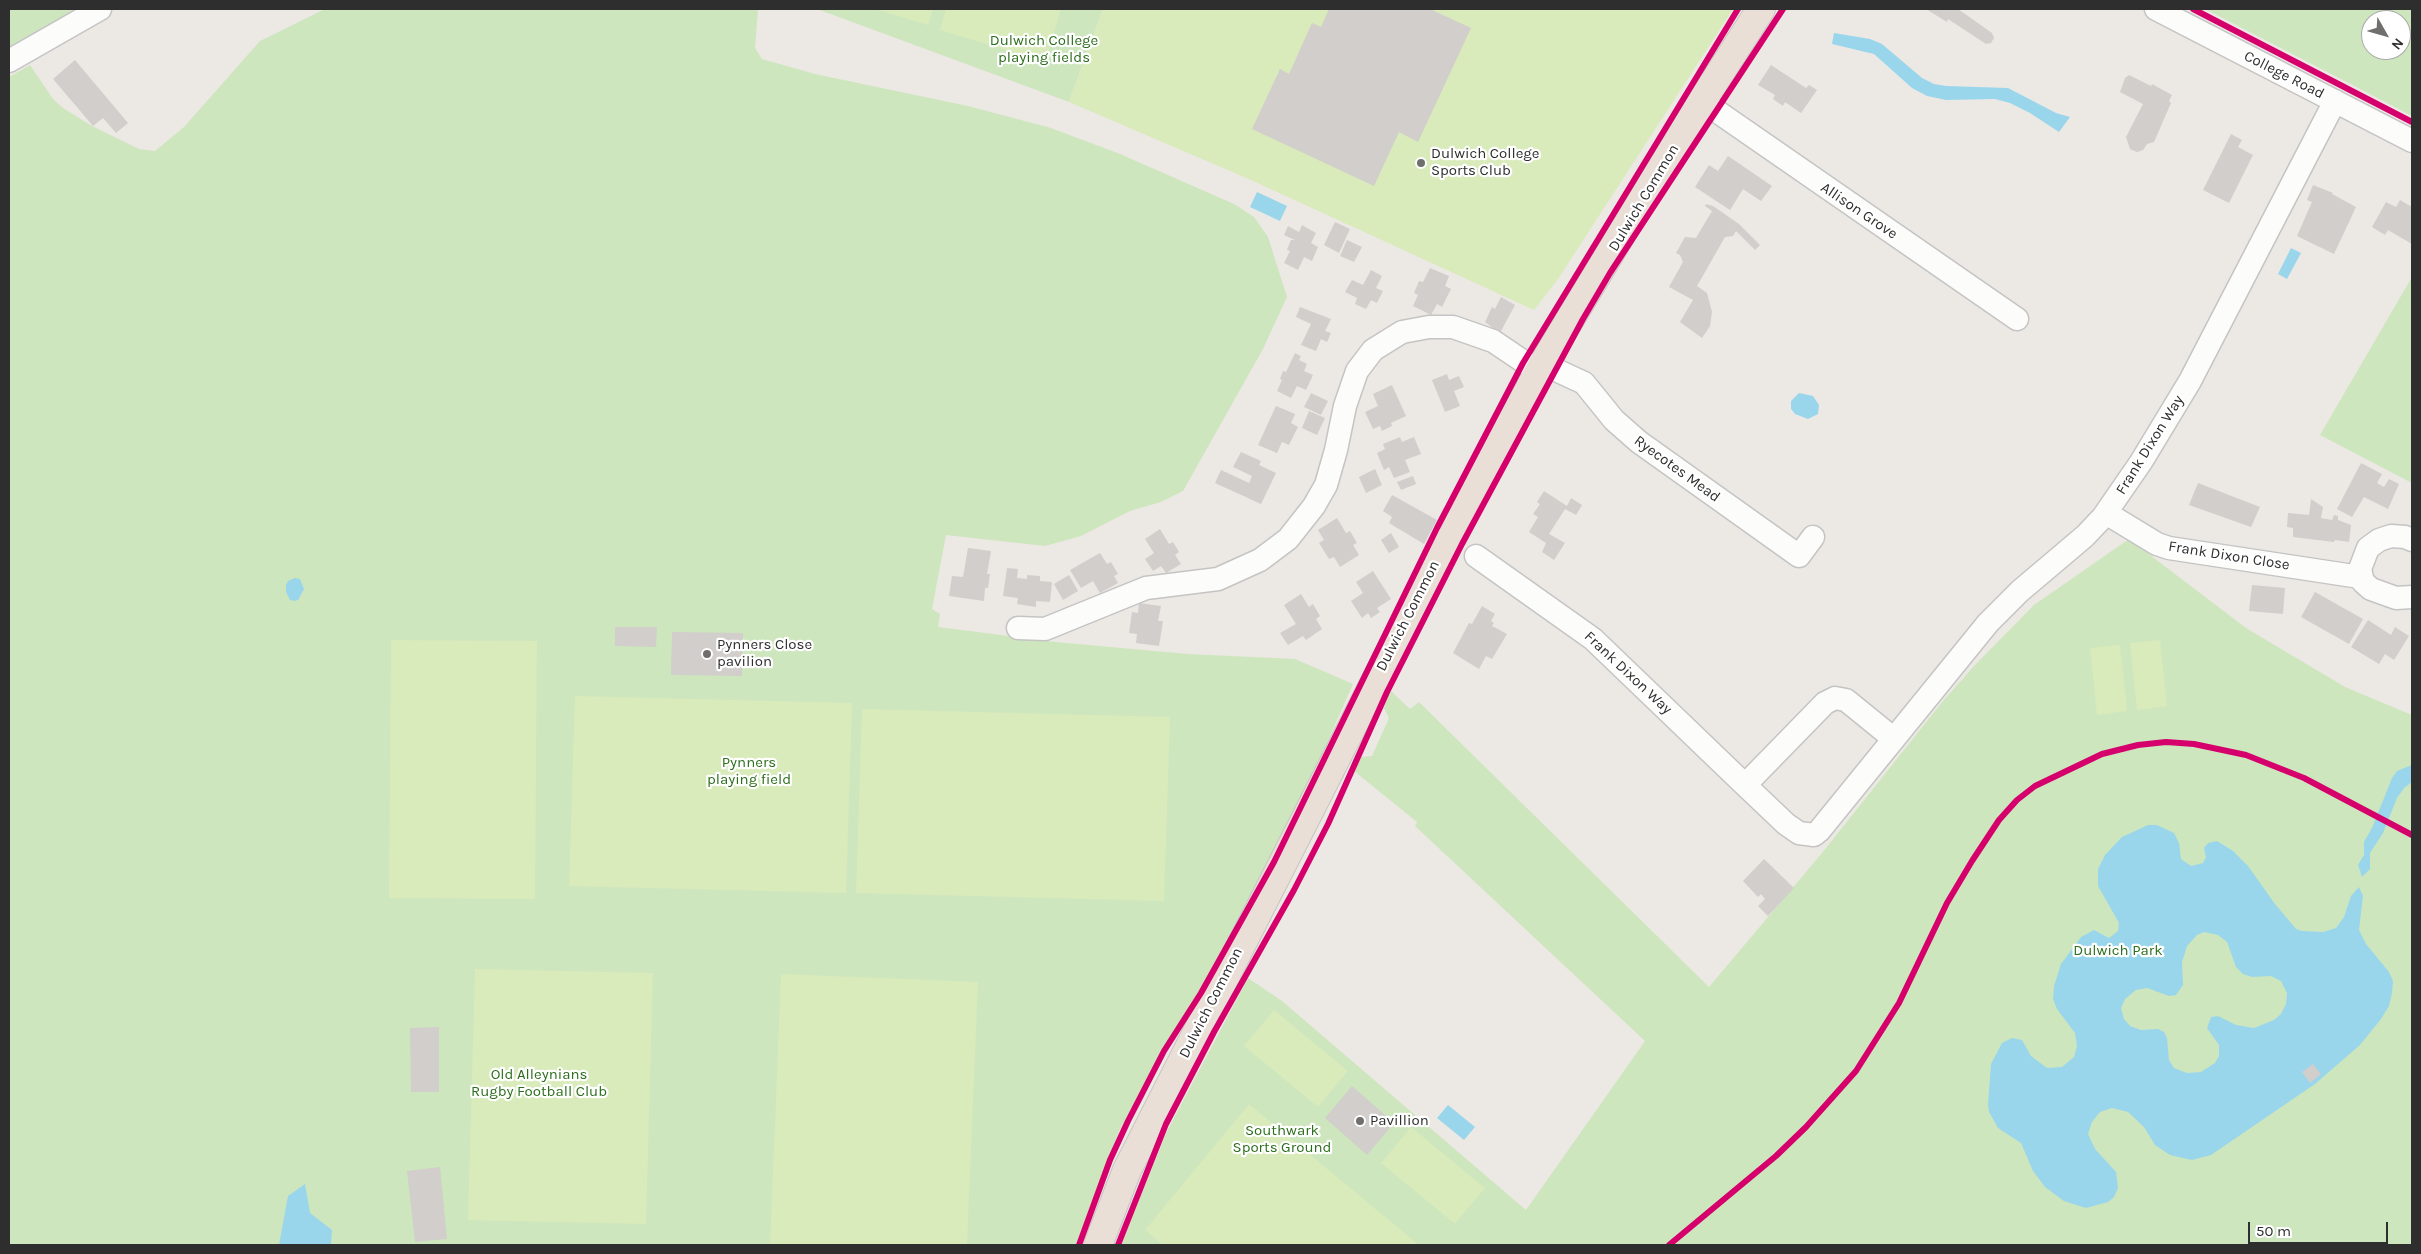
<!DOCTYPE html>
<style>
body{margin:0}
#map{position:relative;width:2421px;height:1254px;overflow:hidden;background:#ece8e4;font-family:Karla,sans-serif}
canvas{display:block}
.frame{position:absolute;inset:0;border:10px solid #2e2e2e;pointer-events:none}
.north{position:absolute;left:2361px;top:10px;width:50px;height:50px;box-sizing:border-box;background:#fff;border:1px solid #ababab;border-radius:50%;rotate:128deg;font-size:14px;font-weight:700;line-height:20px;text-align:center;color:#2e2e2e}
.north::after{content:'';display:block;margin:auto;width:18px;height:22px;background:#706f6e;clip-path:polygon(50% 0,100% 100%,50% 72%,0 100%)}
.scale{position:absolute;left:2248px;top:1222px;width:140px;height:22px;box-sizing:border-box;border:2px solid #2e2e2e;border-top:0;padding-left:6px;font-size:15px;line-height:18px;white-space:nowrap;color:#2e2e2e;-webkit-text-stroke:4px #fff;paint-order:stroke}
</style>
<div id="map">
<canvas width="2421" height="1254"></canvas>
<div class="frame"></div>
<div class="north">N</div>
<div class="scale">50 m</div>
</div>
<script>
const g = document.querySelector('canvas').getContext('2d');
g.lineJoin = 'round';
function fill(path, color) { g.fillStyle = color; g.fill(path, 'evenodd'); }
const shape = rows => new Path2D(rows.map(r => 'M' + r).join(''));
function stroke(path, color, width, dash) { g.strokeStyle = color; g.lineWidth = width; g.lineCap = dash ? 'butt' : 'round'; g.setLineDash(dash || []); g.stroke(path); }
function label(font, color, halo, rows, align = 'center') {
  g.font = font + ' Karla,sans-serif'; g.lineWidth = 4.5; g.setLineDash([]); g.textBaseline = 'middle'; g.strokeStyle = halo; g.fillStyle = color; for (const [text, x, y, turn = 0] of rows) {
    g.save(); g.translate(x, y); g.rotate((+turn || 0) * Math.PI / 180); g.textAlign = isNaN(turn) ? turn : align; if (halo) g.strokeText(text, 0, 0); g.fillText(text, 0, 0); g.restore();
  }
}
fill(shape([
 [9,9,81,9,9,49],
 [325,9,758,9,755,48,762,59,815,74,968,106,1051,128,1120,154,1234,204,1254,217,1268,237,1287,297,1263,349,1183,491,1161,502,1130,511,1081,536,1045,546,946,535,932,609,940,614,938,627,1056,642,1188,654,1295,659,1353,684,1289,829,1198,993,1163,1049,1119,1131,1076,1245,9,1245,9,77,30,65,53,99,63,108,92,126,139,149,155,151,184,127,260,41],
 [817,9,1103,9,1069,102],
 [2205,9,2412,9,2412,116,2339,78],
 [2371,20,2401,20,2401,50,2371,50],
 [2412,277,2412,483,2320,435],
 [2129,539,2246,628,2345,687,2412,715,2412,1245,1121,1245,1166,1133,1248,978,1282,1001,1526,1210,1645,1041,1415,826,1417,822,1354,771,1361,757,1372,756,1389,718,1384,708,1390,690,1410,709,1419,702,1709,987,1822,853,1943,701,1975,665,2034,605]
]), '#cee6be');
fill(shape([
 [875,9,933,9,928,25],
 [946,9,1061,9,1045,62,940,30],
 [1103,9,1733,9,1558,279,1534,310,1251,180,1069,102],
 [391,640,537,641,535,899,389,898],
 [2160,640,2167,706,2137,710,2130,643],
 [2120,645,2127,711,2097,715,2090,648],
 [575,696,852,703,846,893,569,886],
 [862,709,1170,717,1164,901,856,893],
 [475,969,653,973,646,1224,468,1220],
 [781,974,978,982,967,1245,770,1245],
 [1274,1010,1348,1071,1318,1107,1244,1046],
 [1249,1104,1419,1245,1163,1245,1145,1230],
 [1411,1127,1485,1188,1455,1224,1381,1163]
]), '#d9eabb');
fill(shape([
 [1834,33,1870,39,1882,44,1922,78,1934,84,1946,86,2008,88,2056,113,2070,117,2059,132,2030,113,2010,103,1995,99,1946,100,1927,96,1912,88,1874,54,1832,44],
 [1257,192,1287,206,1280,221,1250,207],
 [2291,248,2301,253,2287,279,2278,274],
 [1799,393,1813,396,1819,405,1818,414,1808,419,1795,414,1791,409,1791,401],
 [295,578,300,579,304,589,298,600,294,601,290,600,286,592,286,585,288,581],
 [2412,765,2412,782,2404,788,2397,798,2383,833,2370,853,2370,869,2362,877,2358,865,2364,855,2364,842,2372,828,2392,778,2397,771],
 [2148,825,2157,825,2174,833,2179,843,2181,859,2191,866,2203,863,2206,857,2204,848,2208,843,2217,841,2233,851,2248,866,2275,904,2296,929,2302,931,2323,932,2336,928,2344,917,2351,896,2359,887,2363,896,2359,930,2366,944,2389,972,2393,981,2392,993,2389,1006,2381,1019,2360,1045,2315,1084,2211,1155,2192,1160,2170,1155,2155,1145,2144,1127,2128,1112,2112,1108,2100,1112,2092,1122,2088,1134,2095,1149,2116,1172,2118,1188,2114,1197,2108,1202,2086,1208,2064,1201,2045,1187,2033,1171,2021,1143,1998,1128,1989,1112,1988,1104,1991,1064,2002,1043,2012,1038,2022,1040,2031,1056,2047,1068,2062,1067,2074,1057,2077,1046,2075,1033,2057,1009,2053,999,2054,986,2061,964,2081,937,2094,930,2109,938,2118,931,2119,923,2098,886,2098,869,2105,855,2122,837],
 [2204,932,2218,935,2227,942,2236,967,2243,974,2252,977,2271,976,2281,981,2287,993,2286,1004,2281,1014,2274,1020,2254,1028,2236,1025,2218,1016,2211,1017,2207,1028,2219,1045,2219,1056,2215,1063,2201,1072,2187,1073,2174,1068,2169,1060,2167,1038,2164,1032,2158,1029,2141,1030,2130,1026,2124,1019,2121,1008,2125,999,2136,990,2147,988,2169,996,2176,995,2183,985,2182,962,2187,946,2197,935],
 [1448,1105,1475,1127,1464,1140,1437,1118],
 [305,1184,310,1213,332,1230,331,1245,279,1245,288,1196]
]), '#99d6ec');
fill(shape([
 [1329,9,1430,9,1471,28,1418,142,1399,132,1374,186,1252,129,1280,69,1289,74,1312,23,1321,27],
 [1926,9,1958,9,1992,33,1994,38,1991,43,1986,44,1948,19,1947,22],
 [75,60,128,123,116,133,103,118,93,126,53,79],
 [1771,65,1806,88,1809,85,1817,90,1801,113,1785,102,1783,106,1773,99,1775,95,1758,85],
 [2129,75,2151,86,2152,84,2172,95,2169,101,2171,103,2154,142,2147,144,2143,150,2137,152,2130,149,2126,137,2143,104,2120,92,2125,78],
 [2231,134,2242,140,2238,147,2253,155,2229,203,2203,190],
 [1728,156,1772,186,1761,201,1743,189,1730,210,1695,187,1709,165,1718,171],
 [2313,185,2333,193,2332,194,2356,207,2334,254,2297,236,2312,202,2307,200],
 [2400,200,2412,207,2412,244,2388,230,2385,235,2372,227,2386,202,2396,207],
 [1706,204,1713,206,1739,224,1760,245,1755,250,1736,231,1733,236,1725,237,1697,286,1707,293,1712,312,1710,326,1702,338,1680,322,1693,300,1669,287,1683,262,1680,255,1676,253,1685,237,1696,238,1712,211,1705,206],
 [1335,222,1350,229,1339,253,1324,245],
 [1302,225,1316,233,1311,243,1318,247,1312,261,1304,257,1298,270,1284,263,1290,251,1287,250,1291,240,1295,240,1284,235,1288,226,1299,232],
 [1347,240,1362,247,1354,262,1340,256],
 [1430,268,1449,276,1445,286,1451,289,1442,307,1437,304,1431,315,1413,306,1418,295,1414,293,1419,281,1423,282],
 [1371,270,1382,276,1376,288,1383,291,1377,303,1371,300,1366,309,1355,304,1357,298,1345,292,1352,280,1363,285],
 [1501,297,1515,305,1500,333,1485,322,1492,307,1495,309],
 [1300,307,1331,319,1325,331,1331,333,1327,342,1321,339,1316,351,1301,345,1311,324,1296,317],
 [1295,353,1301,356,1299,360,1307,364,1304,371,1313,375,1306,390,1297,386,1291,398,1277,391,1282,380,1280,379,1283,371,1286,372],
 [1447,374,1449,380,1459,376,1464,387,1454,391,1460,406,1445,412,1432,380],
 [1392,385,1406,416,1391,423,1392,426,1382,431,1380,426,1373,429,1365,412,1378,406,1373,394],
 [1311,393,1328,401,1321,415,1304,407],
 [1276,406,1295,414,1291,423,1298,427,1289,445,1282,442,1277,453,1258,445],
 [1309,411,1325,418,1317,435,1302,428],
 [1400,437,1402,442,1414,437,1421,454,1405,460,1410,472,1394,478,1389,467,1384,470,1377,453,1385,449,1383,444],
 [1241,452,1261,461,1259,465,1276,473,1261,504,1215,483,1221,470,1249,483,1252,476,1233,467],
 [2361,463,2382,474,2377,483,2384,487,2389,479,2399,484,2388,509,2364,497,2352,517,2337,509],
 [1375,469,1382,485,1366,493,1359,477],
 [1413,476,1416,484,1401,490,1397,482],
 [2198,483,2260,507,2251,527,2189,505],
 [1544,491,1567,506,1571,498,1582,505,1576,515,1565,509,1549,534,1565,543,1554,560,1542,552,1546,543,1529,532,1538,517,1533,514,1540,504,1537,502],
 [1392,495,1437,520,1424,544,1389,523,1392,517,1383,511],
 [2311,499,2323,507,2321,518,2332,520,2334,515,2338,516,2338,520,2351,525,2349,542,2335,540,2334,542,2293,537,2293,528,2287,527,2288,513,2309,515],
 [1337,518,1346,533,1350,531,1357,543,1353,545,1359,555,1340,567,1334,557,1329,559,1319,543,1324,540,1318,530],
 [1160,529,1169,544,1173,542,1179,552,1175,555,1181,564,1166,573,1161,566,1153,571,1145,559,1154,553,1145,539],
 [1391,533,1399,547,1389,553,1381,540],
 [968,548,991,551,987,574,990,574,988,588,985,588,984,601,949,596,952,576,963,577],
 [1100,553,1107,564,1111,562,1118,574,1114,576,1118,583,1100,593,1093,581,1081,588,1070,570],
 [1007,568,1018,569,1017,578,1027,579,1027,575,1040,576,1040,581,1052,582,1050,602,1036,601,1036,607,1017,604,1018,598,1003,596],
 [1373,571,1391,599,1377,608,1380,612,1371,618,1368,613,1362,618,1351,601,1363,593,1356,582],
 [1069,575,1078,591,1063,600,1054,584],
 [2252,585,2285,588,2283,614,2249,611],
 [2315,592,2363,619,2349,644,2301,617],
 [1301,594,1309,607,1313,604,1320,616,1316,619,1322,629,1306,640,1303,636,1288,645,1280,633,1296,624,1284,605],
 [1139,603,1161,606,1158,621,1163,621,1159,646,1136,643,1137,634,1129,633,1132,612,1138,613],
 [1482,606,1495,614,1491,621,1494,623,1492,626,1507,634,1492,659,1486,656,1479,669,1453,653,1469,623,1472,624],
 [2368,620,2391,635,2395,627,2409,636,2394,660,2385,654,2379,664,2351,647],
 [615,627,657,627,656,647,615,646],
 [672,632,743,633,742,676,671,675],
 [1764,859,1794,888,1768,916,1758,906,1765,899,1761,894,1758,897,1743,881],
 [439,1027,439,1092,411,1092,410,1028],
 [2313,1064,2321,1074,2310,1083,2302,1072],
 [1352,1086,1394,1123,1367,1155,1325,1118],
 [440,1167,447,1239,415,1242,407,1171]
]), '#d1cecb');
const minor = shape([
 [2156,9,2412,141],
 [9,61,100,9],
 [1702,101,2017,319],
 [1543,364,1584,383,1614,420,1639,442,1799,556,1813,537],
 [2106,513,2157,544,2169,548,2360,577],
 [2412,540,2405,537,2391,536,2379,540,2368,548,2360,569,2363,582,2371,589,2396,598,2412,597],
 [1476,556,1593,639,1745,785],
 [1018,628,1045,629,1146,588,1218,579,1260,560,1288,539,1314,506,1326,485,1336,450,1345,406,1357,371,1373,350,1402,332,1429,327,1453,327,1493,341,1539,372],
 [1894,739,1846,700,1835,698,1825,703,1745,785,1786,824,1799,833,1814,835,1819,831,1988,623,2020,591,2085,536,2103,517,2141,462,2190,381,2335,101]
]);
const highway = shape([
 [1098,1245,1127,1170,1449,536,1543,364,1702,101,1761,9]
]);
stroke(minor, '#c5c4c5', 25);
stroke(highway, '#c6c5c4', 30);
stroke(minor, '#fcfcfb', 22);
stroke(highway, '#eadfd6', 28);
stroke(shape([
 [2193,9,2412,122],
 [1079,1245,1110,1160,1128,1121,1164,1051,1201,993,1274,862,1437,528,1523,363,1738,9],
 [1118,1245,1166,1124,1214,1032,1294,890,1328,824,1387,692,1462,544,1583,319,1610,273,1783,9],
 [1669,1245,1776,1156,1806,1127,1856,1071,1899,1003,1947,903,1972,861,1999,820,2017,800,2035,786,2102,754,2138,745,2166,742,2194,744,2246,755,2304,778,2412,835]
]), '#d6006c', 6);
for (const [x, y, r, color] of [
 [1421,163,5,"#706f6e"],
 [707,654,5,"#706f6e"],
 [1360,1121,5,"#706f6e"]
]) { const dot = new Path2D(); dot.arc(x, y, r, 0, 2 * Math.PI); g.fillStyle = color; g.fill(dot); stroke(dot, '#fff', 2); }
label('15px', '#2c6e1b', '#fff', [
 ["Dulwich College",1044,41],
 ["playing fields",1044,58],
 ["Pynners",749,763],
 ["playing field",749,780],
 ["Dulwich Park",2118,951],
 ["Old Alleynians",539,1075],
 ["Rugby Football Club",539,1092],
 ["Southwark",1282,1131],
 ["Sports Ground",1282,1148]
]);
label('15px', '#2e2e2e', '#fff', [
 ["College Road",2284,75,27],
 ["Dulwich Common",1644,198,-59],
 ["Allison Grove",1859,211,34],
 ["Frank Dixon Way",2150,445,-58],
 ["Ryecotes Mead",1677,469,36],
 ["Frank Dixon Close",2229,556,9],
 ["Dulwich Common",1408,616,-63],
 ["Frank Dixon Way",1628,673,43],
 ["Dulwich Common",1211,1003,-63]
]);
label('15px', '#2e2e2e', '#fff', [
 ["Dulwich College",1431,154],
 ["Sports Club",1431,171],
 ["Pynners Close",717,645],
 ["pavilion",717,662],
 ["Pavillion",1370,1121]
], 'left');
</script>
